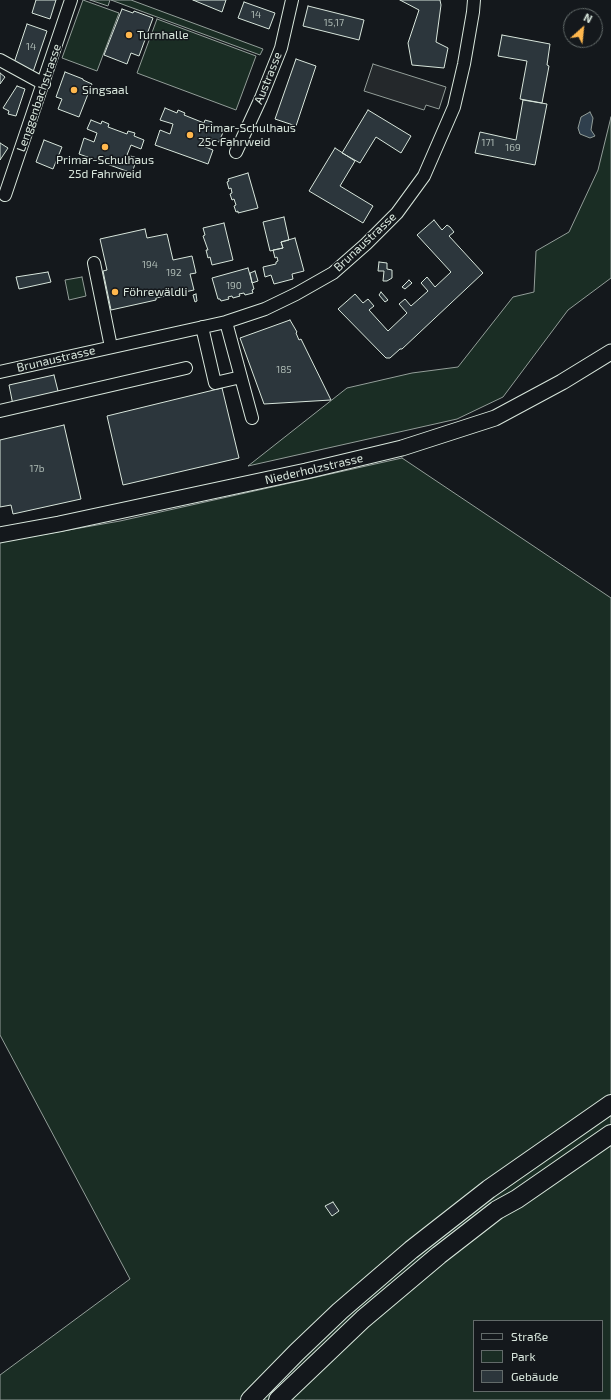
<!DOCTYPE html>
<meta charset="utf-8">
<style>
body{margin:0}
#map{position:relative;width:611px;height:1400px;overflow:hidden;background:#14181c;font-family:"Exo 2",sans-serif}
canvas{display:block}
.legend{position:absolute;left:473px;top:1320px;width:130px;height:72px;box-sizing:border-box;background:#14181c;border:1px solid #626a69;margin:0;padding:5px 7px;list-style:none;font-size:12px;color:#d8e6dc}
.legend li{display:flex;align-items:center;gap:8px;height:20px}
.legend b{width:20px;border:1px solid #626a69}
.north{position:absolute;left:563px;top:8px;width:40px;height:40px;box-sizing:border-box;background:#14181c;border:1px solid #626a69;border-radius:50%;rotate:27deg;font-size:11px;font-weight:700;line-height:16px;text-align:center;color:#d8e6dc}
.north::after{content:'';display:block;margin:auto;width:14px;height:18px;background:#ffb74d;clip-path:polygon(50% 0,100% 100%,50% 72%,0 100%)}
</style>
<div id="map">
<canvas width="611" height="1400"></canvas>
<ul class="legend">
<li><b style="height:5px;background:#14181c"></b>Straße</li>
<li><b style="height:11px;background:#1a2d24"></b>Park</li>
<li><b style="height:11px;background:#2c363c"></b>Gebäude</li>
</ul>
<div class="north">N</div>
</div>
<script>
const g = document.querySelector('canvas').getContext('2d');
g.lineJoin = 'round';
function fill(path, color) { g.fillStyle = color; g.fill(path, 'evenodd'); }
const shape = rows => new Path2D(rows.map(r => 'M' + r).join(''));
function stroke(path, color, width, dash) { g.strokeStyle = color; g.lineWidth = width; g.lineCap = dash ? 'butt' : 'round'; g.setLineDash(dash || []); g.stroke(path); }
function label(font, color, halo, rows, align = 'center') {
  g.font = font + ' "Exo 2",sans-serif'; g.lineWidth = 3; g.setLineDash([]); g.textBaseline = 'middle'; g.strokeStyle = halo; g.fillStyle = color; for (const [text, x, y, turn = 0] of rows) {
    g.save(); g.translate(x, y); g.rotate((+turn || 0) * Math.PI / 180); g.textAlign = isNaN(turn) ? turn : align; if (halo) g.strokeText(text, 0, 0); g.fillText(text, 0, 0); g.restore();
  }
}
const green = shape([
 [83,0,119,13,97,71,62,58,83,0],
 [90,0,110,0,108,6,90,0],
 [111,0,131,0,263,49,260,55,111,0],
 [157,19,256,56,236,110,137,73,157,19],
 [611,117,611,278,568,310,503,397,457,419,248,466,347,388,412,373,458,367,513,297,534,292,536,251,569,232,598,170,611,117],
 [82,277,86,296,69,300,65,280,82,277],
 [402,458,611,598,611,1400,0,1400,0,1375,130,1279,0,1035,0,542,120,521,402,458],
 [474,1321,602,1321,602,1391,474,1391,474,1321]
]);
fill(green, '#1a2d24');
stroke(green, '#939e99', 1);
const parking = shape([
 [373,64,446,87,439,109,426,105,424,110,364,91,373,64]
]);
fill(parking, '#24282b');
stroke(parking, '#939e99', 1);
const water = shape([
 [590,112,593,118,591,130,595,136,590,138,580,134,578,128,581,117,590,112]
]);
fill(water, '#2f3f4d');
stroke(water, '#939e99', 1);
const building = shape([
 [36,0,56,0,50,19,32,13,36,0],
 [193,0,226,0,222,12,193,0],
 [400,0,440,0,441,5,436,42,448,48,444,68,412,65,408,43,419,10,400,0],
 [244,2,275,13,269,29,238,18,244,2],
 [308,6,364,20,359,40,303,26,308,6],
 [122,9,133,13,134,11,153,18,139,56,131,53,127,64,104,55,122,9],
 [27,24,47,31,33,72,14,63,27,24],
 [502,35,550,44,547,65,549,66,542,103,520,99,527,61,498,56,502,35],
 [296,59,316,66,296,126,275,119,296,59],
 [65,72,83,79,83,80,92,84,79,117,58,109,62,99,56,97,65,72],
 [0,73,5,77,0,84,0,73],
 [17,86,25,89,16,116,8,114,9,111,3,108,17,86],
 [523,100,547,104,535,165,475,153,480,132,516,140,523,100],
 [165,108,177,113,178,110,185,113,184,115,204,123,205,120,212,122,211,125,224,130,219,142,206,137,203,146,213,150,208,164,155,145,160,130,170,134,173,124,160,120,165,108],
 [368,110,411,136,401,153,376,137,360,163,342,153,368,110],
 [91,120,101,124,102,121,109,124,108,127,127,134,128,131,135,133,134,136,144,140,141,149,131,145,127,155,137,158,132,173,79,154,84,138,94,142,97,133,87,129,91,120],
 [44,140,62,147,53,169,36,162,44,140],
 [0,143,8,148,0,160,0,143],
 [335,148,355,161,340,186,373,206,363,223,309,191,335,148],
 [248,173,258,208,238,213,238,211,236,212,234,206,236,205,234,199,232,200,230,194,232,193,231,188,229,189,227,182,229,181,228,179,248,173],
 [284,217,289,240,281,242,283,248,270,251,263,222,284,217],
 [434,220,442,230,447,225,450,227,454,232,449,236,483,273,402,349,400,349,390,358,386,358,338,309,355,294,363,303,368,299,374,306,369,310,388,331,407,313,399,304,405,299,411,306,428,291,421,283,427,277,435,287,451,272,417,235,434,220],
 [224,223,233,260,212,265,210,257,208,258,206,250,208,250,203,236,205,235,203,228,224,223],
 [145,229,147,238,167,234,173,260,192,256,196,273,190,274,194,290,156,298,156,300,111,310,103,271,107,270,100,239,145,229],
 [295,238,304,271,292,274,293,279,274,284,271,275,265,277,263,267,276,264,276,262,278,261,277,257,275,258,273,250,283,248,281,242,295,238],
 [379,262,387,263,387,269,392,270,392,278,387,281,383,281,384,271,378,271,379,262],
 [248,268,254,289,252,290,253,293,245,295,244,293,239,294,240,296,233,298,232,296,228,297,229,299,221,301,220,299,218,299,212,278,248,268],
 [255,271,258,281,252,283,250,273,255,271],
 [48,272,51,282,19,289,16,277,48,272],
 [409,280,412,283,405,289,402,287,409,280],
 [381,292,388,300,385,302,379,295,381,292],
 [196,294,197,301,195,302,193,295,196,294],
 [290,320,297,332,296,333,299,340,301,339,331,400,264,404,240,338,290,320],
 [54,375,59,395,13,405,9,385,54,375],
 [222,388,239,458,123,485,107,416,222,388],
 [64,425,81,499,13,514,11,505,0,507,0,440,64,425],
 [333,1202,339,1211,332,1216,325,1206,333,1202]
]);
fill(building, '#2c363c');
stroke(building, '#d8e6dc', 1);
const minor = shape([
 [0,60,44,84],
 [236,152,261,98,281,48,292,0],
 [5,195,71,0],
 [94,263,111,347],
 [226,322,252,418],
 [202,327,215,383,241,377],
 [0,372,226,322,265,309,296,294,333,273,366,244,397,213,424,176,454,107,464,64,473,12,474,0],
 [0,411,186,368]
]);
const major = shape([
 [0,535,59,524,306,471,402,448,495,418,562,382,611,352]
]);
const highway = shape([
 [250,1400,297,1352,340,1311,411,1250,489,1189,611,1104],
 [278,1400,363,1319,439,1255,497,1210,517,1199,611,1134]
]);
stroke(minor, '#d8e6dc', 14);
stroke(major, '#d8e6dc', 17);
stroke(highway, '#d8e6dc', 20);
stroke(minor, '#14181c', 12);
stroke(major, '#14181c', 15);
stroke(highway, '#14181c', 18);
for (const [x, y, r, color] of [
 [129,35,4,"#ffb74d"],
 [74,90,4,"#ffb74d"],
 [190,135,4,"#ffb74d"],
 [105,147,4,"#ffb74d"],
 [115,292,4,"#ffb74d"]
]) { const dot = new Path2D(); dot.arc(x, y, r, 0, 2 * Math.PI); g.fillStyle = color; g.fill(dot); stroke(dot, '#14181c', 1.5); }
label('10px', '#adbab4', null, [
 ["14",256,15],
 ["15,17",334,23],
 ["14",31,47],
 ["171",488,143],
 ["169",513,148],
 ["194",150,265],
 ["192",174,273],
 ["190",234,286],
 ["185",284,370],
 ["17b",37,469]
]);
label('12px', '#d8e6dc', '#14181c', [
 ["Turnhalle",137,35],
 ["Singsaal",82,90],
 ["Primar-Schulhaus",198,128],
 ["25c Fahrweid",198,142],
 ["Primar-Schulhaus",105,160,"center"],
 ["25d Fahrweid",105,174,"center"],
 ["Föhrewäldli",123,292]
], 'left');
label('12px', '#d8e6dc', '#14181c', [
 ["Austrasse",268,78,-68],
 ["Lenggenbachstrasse",39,98,-71],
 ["Brunaustrasse",365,242,-43],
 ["Brunaustrasse",56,359,-13],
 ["Niederholzstrasse",314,469,-13]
]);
</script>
